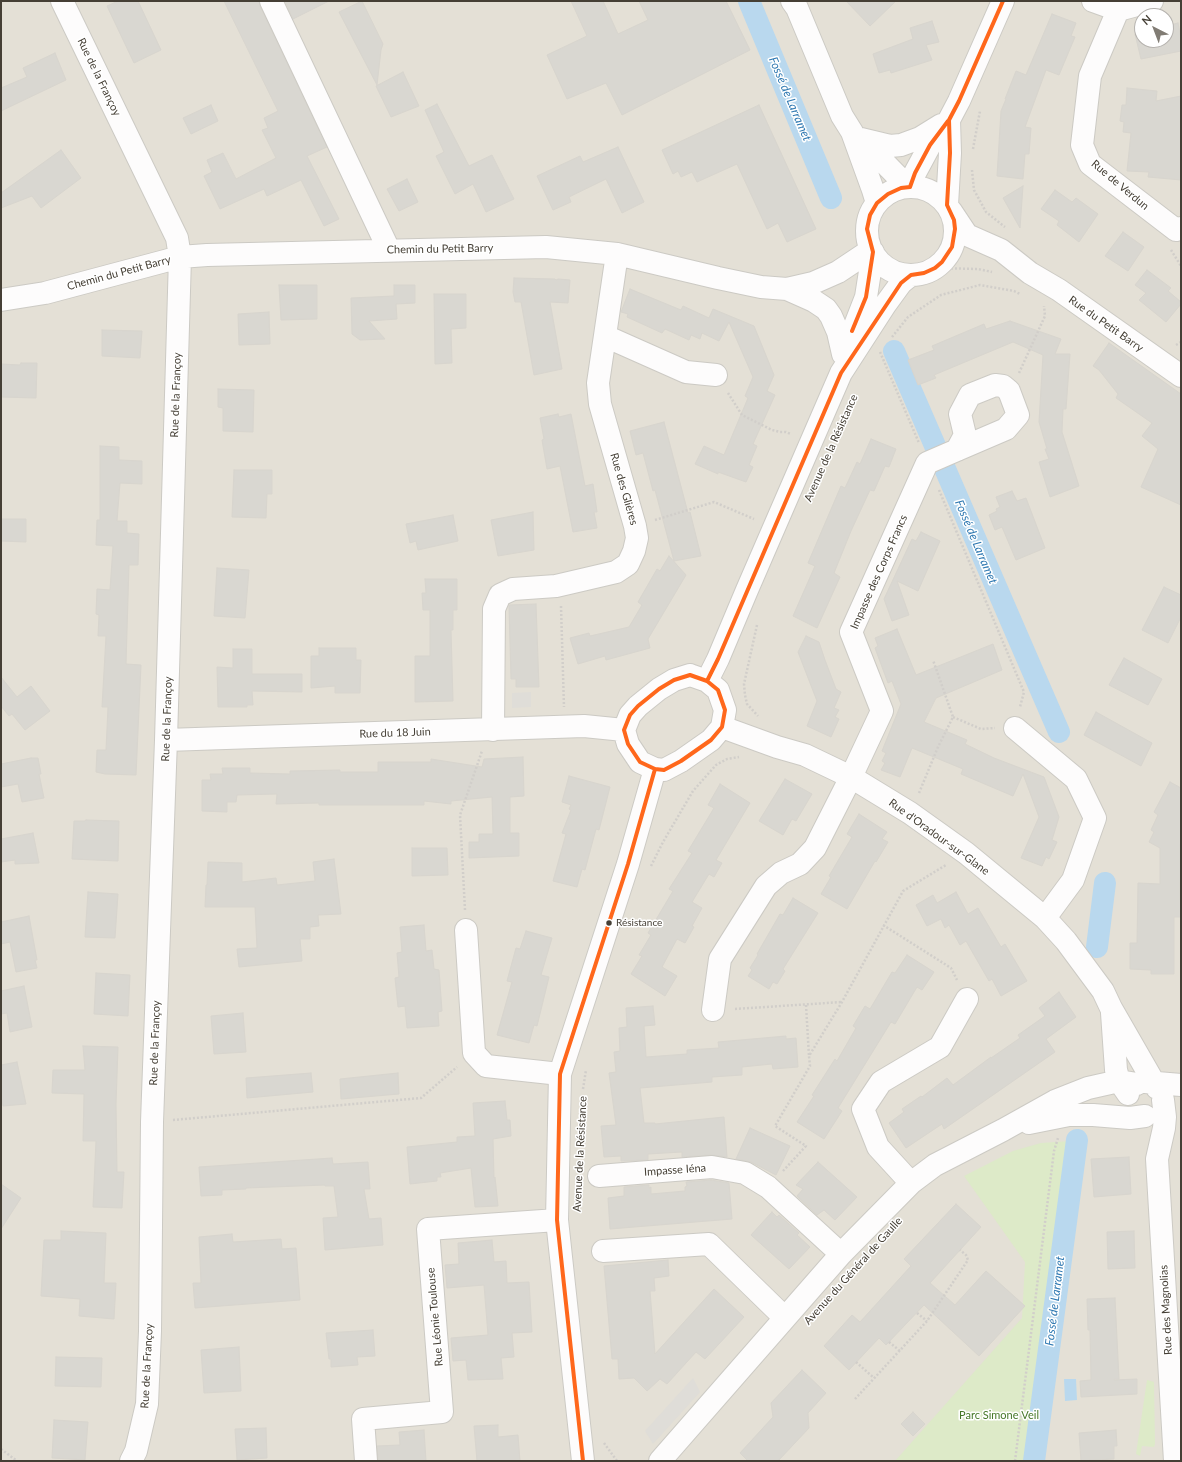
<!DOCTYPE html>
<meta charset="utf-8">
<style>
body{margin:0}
#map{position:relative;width:1182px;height:1462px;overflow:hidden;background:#f0eee8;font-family:Lato,sans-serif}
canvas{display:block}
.frame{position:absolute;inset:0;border:2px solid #453f35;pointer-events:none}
.north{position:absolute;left:1134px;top:8px;width:40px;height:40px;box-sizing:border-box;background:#fff;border:1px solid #b5b2ae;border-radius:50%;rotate:318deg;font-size:11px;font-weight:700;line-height:16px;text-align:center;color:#453f35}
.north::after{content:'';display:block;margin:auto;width:14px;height:18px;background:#817c74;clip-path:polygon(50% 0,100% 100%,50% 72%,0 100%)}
</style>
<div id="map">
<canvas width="1182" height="1462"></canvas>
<div class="frame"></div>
<div class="north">N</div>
</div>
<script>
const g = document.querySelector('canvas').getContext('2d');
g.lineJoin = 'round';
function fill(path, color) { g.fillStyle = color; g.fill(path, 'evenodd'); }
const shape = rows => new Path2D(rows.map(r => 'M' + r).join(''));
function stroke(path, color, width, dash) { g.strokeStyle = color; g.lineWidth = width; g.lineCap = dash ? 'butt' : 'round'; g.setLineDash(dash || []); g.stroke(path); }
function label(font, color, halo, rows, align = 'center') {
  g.font = font + ' Lato,sans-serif'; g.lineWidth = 3; g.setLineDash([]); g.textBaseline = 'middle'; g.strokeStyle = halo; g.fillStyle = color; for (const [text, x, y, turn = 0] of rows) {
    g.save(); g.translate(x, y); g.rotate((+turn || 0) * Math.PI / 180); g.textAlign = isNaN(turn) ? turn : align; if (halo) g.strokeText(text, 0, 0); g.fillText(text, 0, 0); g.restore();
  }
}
fill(shape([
 [1,1,1181,1,1181,1461,1,1461],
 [1142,16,1166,16,1166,40,1142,40]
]), '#e4e0d6');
fill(shape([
 [1085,1140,1038,1461,895,1461,1022,1318,1025,1262,964,1176,1013,1151,1041,1143],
 [1147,1380,1154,1382,1155,1444,1154,1447,1142,1446,1140,1456,1136,1454]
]), '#ddeac8');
fill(shape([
 [531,692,531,707,512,708,512,693],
 [693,1378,700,1392,653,1444,645,1431]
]), '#dfddd8');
fill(shape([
 [1064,1379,1076,1379,1077,1400,1065,1401]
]), '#b9d8ee');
stroke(shape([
 [749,1,831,198],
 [894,351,1059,732],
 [1097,947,1105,883],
 [1034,1461,1077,1140]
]), '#b9d8ee', 22);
const building = shape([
 [118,1,138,1,161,50,134,63,107,6,118,1],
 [224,1,259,1,260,6,327,147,307,156,339,219,324,226,301,180,267,196,264,189,220,209,204,176,212,172,207,160,223,153,236,179,276,158,262,130,268,128,264,118,278,111,224,1],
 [285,1,329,1,293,19,285,1],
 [362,1,383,44,381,50,377,85,339,12,362,1],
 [571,1,603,1,618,34,648,20,639,1,726,1,750,50,622,115,606,83,567,99,547,55,587,36,571,1],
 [846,1,896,1,870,26,846,1],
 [1052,14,1076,23,1071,36,1075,37,1059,75,1046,70,1025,127,1031,128,1029,154,1025,154,1023,179,997,176,1001,111,1006,99,1005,99,1016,71,1026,75,1052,14],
 [932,21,939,42,926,45,932,60,891,73,890,70,879,73,873,54,913,39,910,28,932,21],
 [1178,23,1181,38,1181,51,1141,59,1135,34,1142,32,1142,40,1166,40,1166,26,1178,23],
 [55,53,66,80,1,111,1,88,27,77,23,68,55,53],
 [403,72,419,106,391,117,376,86,403,72],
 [1127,88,1157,91,1156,101,1181,96,1181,180,1148,177,1149,172,1127,171,1131,133,1123,132,1124,122,1120,121,1122,105,1126,105,1127,88],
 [437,104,469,166,492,155,514,199,486,212,473,184,455,194,436,156,444,152,425,110,437,104],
 [211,105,218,121,191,134,183,118,211,105],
 [759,105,816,229,787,242,778,223,767,229,737,164,697,182,692,172,681,177,678,171,673,174,662,150,759,105],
 [618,147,644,202,622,213,606,179,569,197,571,202,553,210,537,176,580,156,583,162,618,147],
 [61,150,81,178,41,208,32,196,1,208,1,193,61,150],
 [407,179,418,202,399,211,387,189,407,179],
 [1023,186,1020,228,1003,198,1023,186],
 [1055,190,1072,202,1076,198,1098,214,1079,242,1057,225,1059,221,1041,209,1055,190],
 [1123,232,1144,247,1128,271,1105,256,1123,232],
 [1147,270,1171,288,1168,291,1181,302,1181,304,1166,322,1139,300,1146,293,1135,285,1147,270],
 [514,278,555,279,556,280,558,279,570,280,568,303,550,302,562,369,534,375,521,302,515,302,513,292,514,278],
 [279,285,317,285,317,319,281,320,279,285],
 [394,285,415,285,415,303,396,304,397,319,369,321,385,339,360,340,352,334,351,298,394,296,394,285],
 [630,289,681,310,683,306,709,318,713,309,754,326,774,375,767,391,775,395,753,444,757,446,749,465,753,467,746,482,718,472,718,474,695,464,704,446,724,455,748,398,745,396,753,377,729,322,719,341,702,333,700,339,691,335,689,340,665,329,662,333,627,317,628,314,621,312,630,289],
 [434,294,466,294,466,328,451,329,452,363,435,364,434,294],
 [269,312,270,344,239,345,238,314,269,312],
 [1010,321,1061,339,1055,354,1070,354,1066,409,1063,409,1062,432,1079,486,1050,497,1039,462,1049,459,1045,449,1047,449,1039,422,1043,355,1013,342,934,375,936,378,918,385,908,360,934,350,932,346,984,324,986,329,1010,321],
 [102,330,142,331,140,358,102,356,102,330],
 [1109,343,1181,394,1181,505,1141,487,1158,449,1142,436,1152,423,1116,398,1118,394,1099,370,1093,366,1109,343],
 [21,363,37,363,36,398,1,397,1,364,20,365,21,363],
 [218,389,254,390,253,432,223,431,223,408,218,407,218,389],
 [558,414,559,417,571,414,585,486,593,484,597,512,594,512,597,528,573,532,560,466,547,469,542,440,544,439,540,418,558,414],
 [664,422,688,513,690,512,701,556,674,561,655,490,653,491,643,453,636,455,630,431,664,422],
 [871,439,896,449,889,467,885,466,874,491,870,490,851,531,834,573,840,577,817,628,793,616,815,566,808,563,841,486,845,488,857,462,860,464,871,439],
 [100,446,119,447,119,460,142,461,142,484,120,483,117,521,127,521,127,533,139,534,138,565,129,565,126,664,141,665,136,775,105,774,96,772,97,750,106,750,108,707,102,707,106,636,98,636,99,615,96,614,97,589,110,590,113,546,96,545,97,520,100,520,100,446],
 [234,470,272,470,272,494,267,494,266,518,232,517,234,470],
 [1012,491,1017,501,1026,498,1045,548,1016,560,1002,527,995,530,989,515,997,511,996,509,1000,507,996,497,1012,491],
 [533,512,534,550,498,556,491,520,533,512],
 [453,515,458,541,418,550,416,541,410,543,406,524,453,515],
 [1,519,26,519,26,542,1,541,1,519],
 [921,532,940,541,918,591,897,581,909,615,892,621,884,599,912,539,916,541,921,532],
 [669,556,686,575,648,639,650,648,606,660,605,656,578,664,570,638,589,633,590,636,629,627,642,605,638,602,657,569,660,571,669,556],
 [217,568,249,570,245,618,214,616,217,568],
 [425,579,457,579,457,610,453,610,453,630,451,630,453,701,415,702,415,656,430,656,430,610,423,610,422,593,426,593,425,579],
 [1164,587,1181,595,1181,617,1168,643,1142,630,1164,587],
 [536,604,539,687,516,687,516,679,511,679,509,606,509,605,536,604],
 [897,629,916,675,993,644,1002,670,936,698,924,722,967,740,965,744,994,758,1044,777,1059,817,1052,840,1057,842,1049,859,1046,857,1042,866,1021,858,1039,817,1023,774,1013,796,961,774,963,769,912,748,900,777,881,770,885,763,882,761,886,753,882,751,901,704,892,681,888,683,875,648,878,646,875,638,897,629],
 [806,636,819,642,825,660,836,689,841,692,834,708,839,710,835,717,839,719,831,737,807,726,817,701,798,652,806,636],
 [319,648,356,648,356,660,361,660,360,693,335,693,335,686,311,688,311,656,319,656,319,648],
 [233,649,252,649,252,674,302,674,302,692,252,691,253,705,247,705,247,707,218,707,217,667,233,668,233,649],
 [1124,658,1162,679,1148,705,1109,685,1124,658],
 [1,677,17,697,31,686,50,711,25,730,12,714,9,716,1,706,1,677],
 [1096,712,1152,743,1141,766,1084,735,1096,712],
 [523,757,524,796,510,797,510,833,519,833,519,856,469,858,469,842,479,842,479,834,493,834,492,797,451,801,451,804,424,801,424,805,319,805,319,803,276,804,277,794,237,795,236,802,227,802,227,812,202,811,202,780,211,780,210,774,223,774,222,768,250,768,250,773,290,774,290,771,340,770,340,772,378,772,378,762,431,762,431,759,482,767,484,759,523,757],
 [31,758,38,758,41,774,39,774,44,798,22,802,18,784,1,787,1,764,31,758],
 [569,776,610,787,599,830,596,829,585,870,582,869,577,887,553,881,566,834,562,833,571,810,569,809,571,805,562,802,569,776],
 [785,779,812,794,796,821,792,819,783,835,759,821,785,779],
 [1170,782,1181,788,1180,900,1181,900,1181,917,1174,917,1174,974,1151,974,1151,970,1130,969,1130,943,1137,943,1138,883,1160,884,1160,848,1149,842,1154,832,1151,830,1158,815,1154,812,1170,782],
 [720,784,750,803,716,860,722,863,714,877,709,874,692,902,702,908,692,926,694,927,685,943,677,939,662,967,677,976,665,996,631,974,642,956,639,955,651,935,648,933,673,891,669,889,692,853,688,851,714,808,708,805,720,784],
 [859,814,887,832,882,839,888,842,876,862,875,861,847,909,821,894,831,877,829,876,852,837,847,834,859,814],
 [86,820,119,821,118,861,72,859,74,821,85,821,86,820],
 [33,833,39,863,15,864,15,860,1,862,1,839,33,833],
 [412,848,447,848,448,875,412,876,412,848],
 [334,859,341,914,318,915,319,926,310,927,310,939,300,939,302,961,239,967,237,949,257,948,255,907,205,907,206,885,207,885,208,862,242,863,242,882,276,878,277,885,315,881,313,862,334,859],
 [88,892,118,894,115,938,85,937,88,892],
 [956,892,968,914,978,908,1001,947,1005,944,1027,981,1001,996,992,979,989,981,966,941,960,945,949,925,945,928,941,919,927,926,916,905,933,895,937,903,956,892],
 [793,898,818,913,783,969,785,971,777,984,773,982,769,989,748,976,752,970,750,968,758,955,757,954,780,914,783,915,793,898],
 [29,916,37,960,35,960,37,968,16,972,10,942,1,944,1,922,29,916],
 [424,925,426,951,432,950,434,969,439,970,442,1011,438,1012,439,1026,407,1028,405,1006,398,1007,395,978,399,977,397,953,402,952,400,927,424,925],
 [526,931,552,938,541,975,549,977,537,1026,534,1025,529,1043,497,1035,512,982,507,981,516,948,520,949,526,931],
 [907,955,934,972,922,990,917,987,895,1024,891,1022,838,1108,842,1111,824,1139,797,1122,814,1096,812,1095,835,1059,837,1061,856,1028,853,1026,865,1006,870,1009,892,972,895,973,907,955],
 [96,973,130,975,128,1016,94,1014,96,973],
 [24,986,32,1027,10,1032,7,1013,1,1014,1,991,24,986],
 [1059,992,1076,1017,1046,1039,1055,1052,944,1129,942,1124,906,1148,889,1123,904,1112,902,1109,921,1096,922,1097,947,1078,953,1085,991,1057,991,1058,1020,1038,1018,1035,1045,1016,1039,1008,1059,992],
 [653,1006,655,1025,644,1026,646,1057,687,1054,687,1050,719,1048,718,1042,786,1036,786,1039,796,1038,798,1067,773,1069,772,1064,742,1067,742,1075,712,1077,712,1082,640,1088,644,1123,655,1123,655,1124,724,1117,727,1157,711,1155,682,1157,682,1152,648,1154,648,1160,624,1161,621,1161,621,1156,604,1157,601,1126,616,1125,609,1073,616,1072,614,1052,620,1051,619,1028,627,1027,626,1008,653,1006],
 [243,1013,246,1052,214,1054,211,1016,243,1013],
 [83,1046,118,1047,116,1104,117,1172,124,1172,122,1208,93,1207,96,1141,83,1141,84,1094,52,1093,53,1070,85,1070,83,1046],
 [17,1062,26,1104,3,1106,1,1096,1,1065,17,1062],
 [311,1073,313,1092,247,1098,246,1078,311,1073],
 [398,1073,399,1094,341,1099,340,1079,398,1073],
 [505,1101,507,1120,510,1120,511,1136,493,1139,494,1178,495,1177,498,1206,475,1207,471,1168,440,1173,441,1177,437,1177,437,1181,410,1184,407,1147,457,1142,457,1137,475,1136,473,1103,505,1101],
 [750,1128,790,1146,776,1175,751,1162,736,1159,750,1128],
 [1129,1157,1131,1194,1094,1197,1091,1159,1129,1157],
 [332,1158,333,1164,368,1162,370,1189,364,1189,369,1219,381,1218,383,1245,325,1250,323,1218,338,1217,334,1186,325,1186,325,1185,246,1188,246,1189,222,1190,222,1195,201,1196,199,1167,332,1158],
 [818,1162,857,1197,835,1220,824,1210,817,1215,797,1196,803,1189,796,1185,818,1162],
 [711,1180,729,1183,732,1219,610,1229,608,1198,624,1196,624,1187,649,1185,649,1188,651,1187,651,1194,685,1191,685,1187,687,1186,686,1182,711,1180],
 [1,1184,21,1198,1,1229,1,1184],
 [956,1204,981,1227,930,1283,955,1305,986,1271,1025,1306,979,1356,924,1305,886,1345,879,1338,849,1370,824,1346,852,1315,860,1322,911,1266,904,1259,956,1204],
 [772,1212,777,1217,779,1215,799,1233,797,1235,810,1247,789,1269,751,1235,772,1212],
 [61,1231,106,1233,104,1283,116,1283,114,1319,79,1316,80,1299,41,1296,44,1240,61,1240,61,1231],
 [1134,1231,1135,1268,1108,1269,1107,1232,1134,1231],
 [232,1234,233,1242,281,1239,282,1249,296,1248,300,1300,195,1308,193,1283,201,1283,199,1237,232,1234],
 [492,1240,494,1262,506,1261,507,1283,529,1282,532,1332,512,1333,514,1357,501,1358,503,1379,468,1380,466,1360,453,1361,451,1338,488,1335,484,1285,447,1288,445,1265,459,1264,458,1243,492,1240],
 [668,1260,669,1276,654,1278,655,1291,650,1291,655,1354,714,1289,744,1317,705,1359,696,1352,667,1384,660,1379,647,1391,634,1378,619,1379,618,1359,612,1359,604,1266,668,1260],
 [1115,1298,1119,1379,1114,1379,1114,1380,1137,1379,1137,1394,1081,1397,1080,1381,1091,1380,1090,1330,1088,1330,1087,1299,1115,1298],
 [373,1330,375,1356,357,1357,358,1365,331,1367,331,1359,329,1359,326,1333,373,1330],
 [239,1347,241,1391,204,1393,201,1350,239,1347],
 [56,1357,102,1358,101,1387,55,1386,56,1357],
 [802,1370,826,1393,808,1413,809,1428,778,1461,748,1461,740,1453,773,1417,771,1403,802,1370],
 [913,1412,925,1424,913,1436,901,1424,913,1412],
 [54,1420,88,1422,85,1460,52,1458,54,1420],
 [498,1425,498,1437,518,1435,520,1461,477,1461,474,1426,498,1425],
 [266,1428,267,1458,237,1460,235,1429,266,1428],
 [424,1430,426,1461,378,1461,377,1446,400,1445,399,1432,424,1430],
 [1116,1430,1117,1446,1114,1446,1114,1459,1081,1461,1079,1433,1116,1430]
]);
fill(building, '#d9d7d1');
stroke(building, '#d8d5ce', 1);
const minor = shape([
 [62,1,177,238,180,257,166,740,152,1122,150,1331,147,1404,136,1451,131,1461],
 [271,1,389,250],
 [792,1,797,8,842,116,852,132,873,190,877,203],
 [1093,1,1118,10,1090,76,1082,145,1090,164,1176,230,1181,228],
 [1118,10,1152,1],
 [861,139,890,146,901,145,920,138,941,125],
 [861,139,908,187],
 [910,187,915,173,930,145,949,120,959,101,1003,1],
 '867 231a44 44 0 1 1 88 0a44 44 0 1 1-88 0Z',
 [947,205,950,153,949,120],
 [951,211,967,235,1001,250,1030,273,1059,290,1181,376],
 [787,289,814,301,826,309,831,316,838,332,843,354],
 [1,300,45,293,180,257,207,255,546,247,617,254,718,278,761,287,787,289,813,283,838,272,871,250],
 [605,336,686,372,716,375],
 [845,351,866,297,873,252],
 [690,675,707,681,718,690,725,710,722,727,711,740,681,761,664,770,655,769,640,762,628,744,624,730,630,715,638,706,659,689,674,680,690,675],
 [707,681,718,659,747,590,841,373,885,305,901,283,911,275],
 [722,727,777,747,805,755,851,777,910,813,966,853,1045,918,1066,941,1103,991,1111,1008,1157,1088],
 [1015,728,1076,779,1095,818,1073,880,1045,918],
 [493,730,494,609,500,595,513,589,556,586,616,572,628,564,634,551,637,538,635,526,600,404,598,383,617,254],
 [166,740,584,726,624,730],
 [466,930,474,1053,486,1066,560,1074],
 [713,1010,720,959,766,886,781,873,800,864,815,848,851,777,882,711,851,632,927,463,957,450,1006,429,1018,415,1009,391,1003,386,995,385,970,395,960,414,965,435,957,450],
 [1112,1013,1116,1070,1119,1081,1128,1094],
 [1145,1082,1181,1085],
 [1163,1100,1165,1117,1164,1128,1157,1159,1175,1461],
 [1029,1123,1069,1115,1093,1115,1130,1118,1145,1116],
 [599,1176,712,1167,745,1173,768,1187,841,1254],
 [911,1183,878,1147,863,1109,881,1082,940,1047,967,999],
 [603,1251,709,1244,785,1318],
 [366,1461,363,1419,442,1412,428,1229,557,1220],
 [583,1461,557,1220,560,1074,628,864,655,769],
 [660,1461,841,1254,911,1183,935,1165,1003,1130,1055,1101,1088,1088,1119,1081,1137,1084]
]);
stroke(minor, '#cccac4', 24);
stroke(shape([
 [973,149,980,111],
 [972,170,974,190,986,212,1005,227],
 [1171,250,1181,266],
 [935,268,978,269,992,272],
 [892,337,908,317,941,295,980,285,1014,291,1020,294],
 [1176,345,1181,342],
 [880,352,919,443],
 [1019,373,1045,316,1044,306],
 [728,393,742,415,772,430,780,432,786,432,791,434],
 [939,490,1024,692,1020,707],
 [655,520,714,502,754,519],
 [561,606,564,707],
 [757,625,744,684,745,695,747,704,758,716],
 [953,717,981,729,995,728],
 [919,793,938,747,953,717,933,660],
 [651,866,663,842,693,791,716,765,727,759,739,757],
 [465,910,460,815,482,751],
 [883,925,951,968,957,980],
 [806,1005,809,1056],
 [735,1009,842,1002],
 [583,1089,586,1070],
 [173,1120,421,1098,457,1067],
 [783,1171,806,1146,775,1126,810,1066,809,1056,842,1002,903,891,946,865],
 [917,1313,927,1321],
 [889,1342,900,1351],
 [856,1362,874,1378],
 [855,1399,927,1321,968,1260,966,1255,960,1250],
 [604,1443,617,1461],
 [1,1449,17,1461],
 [1015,1461,1054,1151,1058,1138]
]), '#d1ceca', 2.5, [2, 2]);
stroke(minor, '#fdfcfc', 22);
stroke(shape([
 [852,331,866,297,873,252,867,229,870,215,877,203,888,194,901,188,910,187,915,173,930,145,948,121],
 [690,675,707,681,718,690,725,710,722,727,711,740,681,761,664,770,655,769,640,762,628,744,624,730,630,715,638,706,659,689,674,680,690,675],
 [707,681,718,659,841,373,901,283,911,275,924,273,935,268,942,262,952,247,955,229,954,220,947,205,950,153,949,120,959,101,1003,1],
 [583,1461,557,1220,560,1074,628,864,655,769]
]), '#ff671b', 4);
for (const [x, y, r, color] of [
 [609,923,3.5,"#453f35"]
]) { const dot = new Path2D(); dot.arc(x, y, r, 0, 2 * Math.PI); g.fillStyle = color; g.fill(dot); stroke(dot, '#fff', 1.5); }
label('10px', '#453f35', '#fff', [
 ["Résistance",616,923]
], 'left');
label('11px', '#453f35', '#fff', [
 ["Rue de la Françoy",99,77,64],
 ["Rue de Verdun",1120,185,40],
 ["Chemin du Petit Barry",440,249,-1],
 ["Chemin du Petit Barry",119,273,-15],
 ["Rue du Petit Barry",1106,324,35],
 ["Rue de la Françoy",176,395,-88],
 ["Avenue de la Résistance",831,448,-66],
 ["Rue des Glières",624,489,74],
 ["Impasse des Corps Francs",879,572,-66],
 ["Rue de la Françoy",167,719,-88],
 ["Rue du 18 Juin",395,733,-2],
 ["Rue d'Oradour-sur-Glane",939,837,36],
 ["Rue de la Françoy",155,1043,-88],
 ["Avenue de la Résistance",580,1154,-87],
 ["Impasse Iéna",675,1170,-4],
 ["Avenue du Général de Gaulle",853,1271,-48],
 ["Rue des Magnolias",1166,1310,-93],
 ["Rue Léonie Toulouse",435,1317,-95],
 ["Rue de la Françoy",147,1366,-87]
]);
label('11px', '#457728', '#fff', [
 ["Parc Simone Veil",999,1415]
]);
label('italic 12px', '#2e78b1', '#fff', [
 ["Fossé de Larramet",790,99,67],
 ["Fossé de Larramet",976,542,67],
 ["Fossé de Larramet",1055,1301,-83]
]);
</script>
